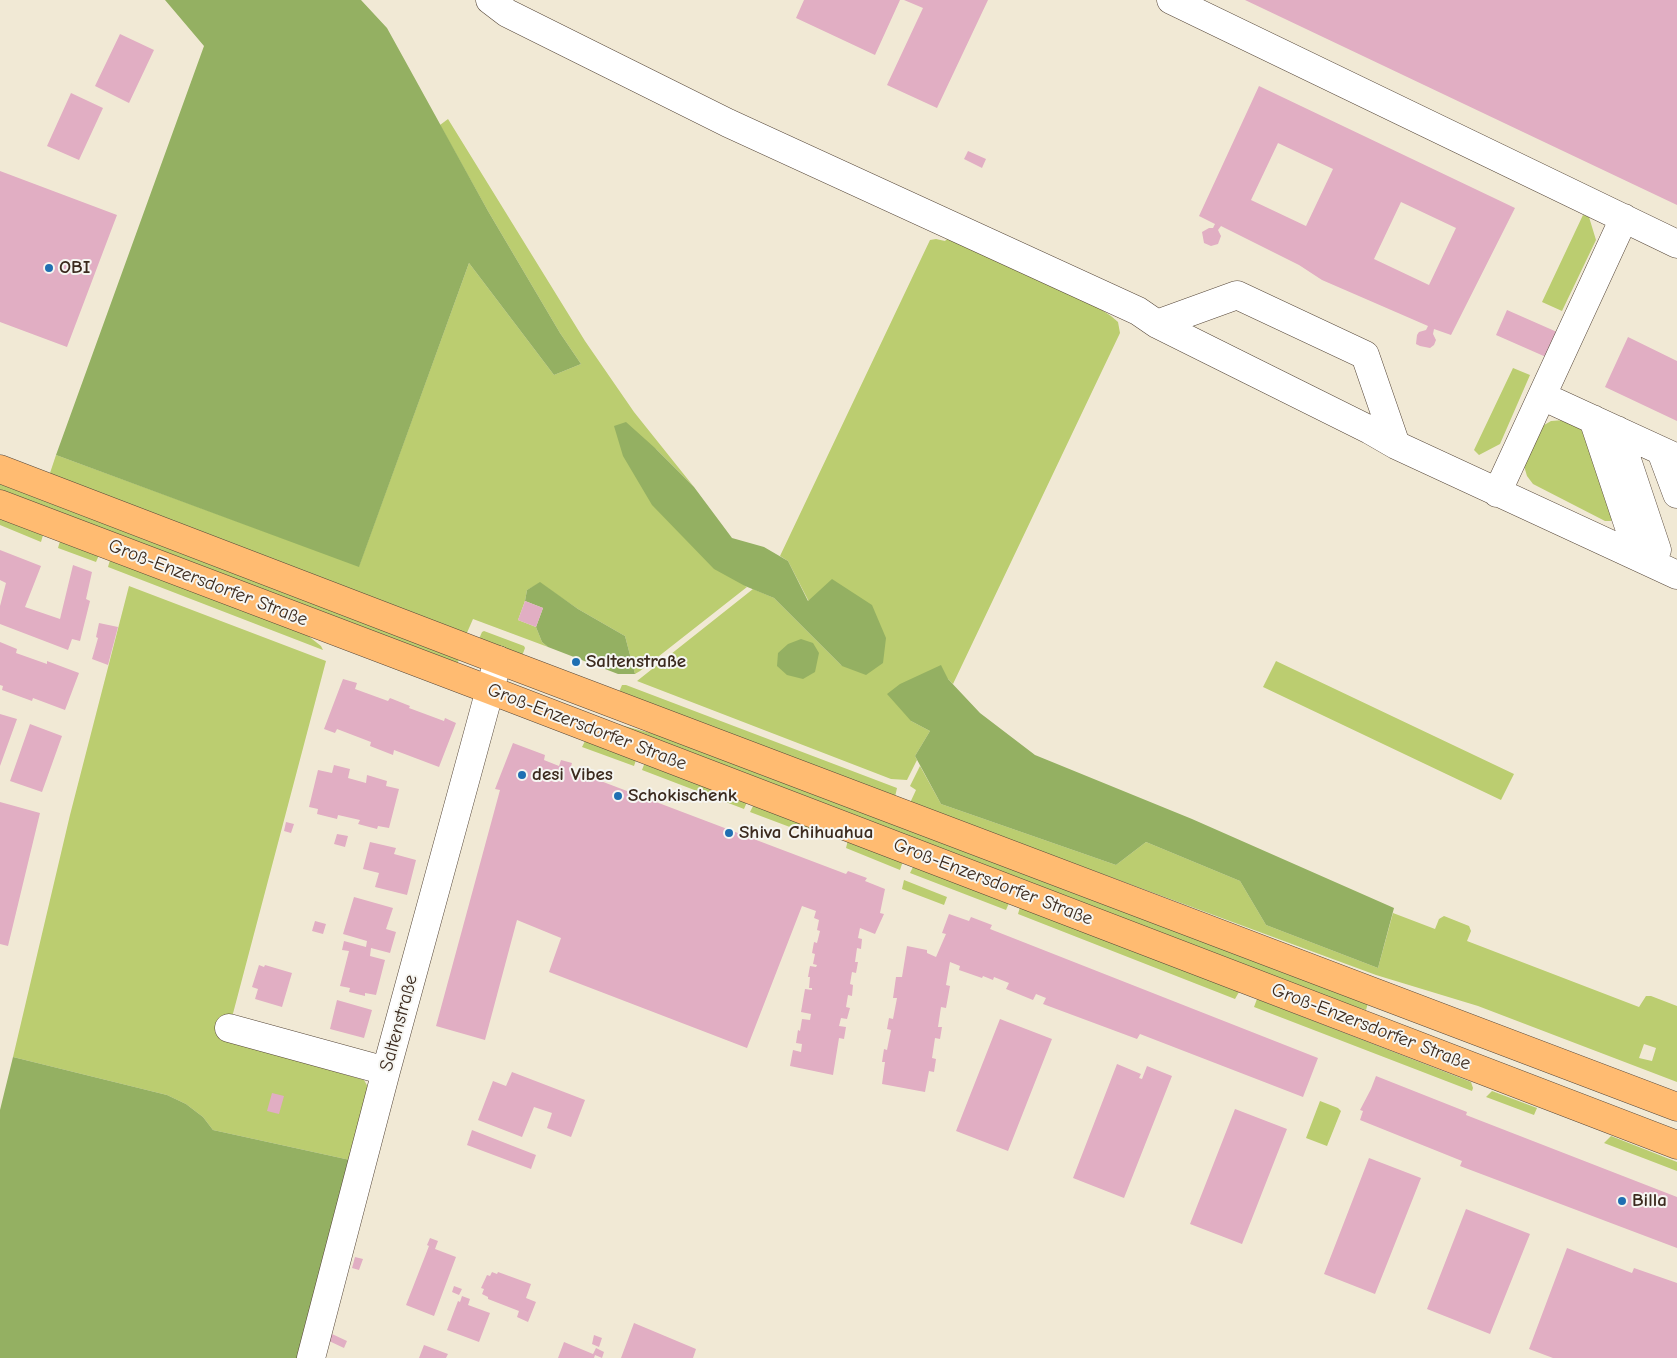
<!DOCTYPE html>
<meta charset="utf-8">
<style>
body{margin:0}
canvas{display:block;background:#f1e9d5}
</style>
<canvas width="1677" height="1358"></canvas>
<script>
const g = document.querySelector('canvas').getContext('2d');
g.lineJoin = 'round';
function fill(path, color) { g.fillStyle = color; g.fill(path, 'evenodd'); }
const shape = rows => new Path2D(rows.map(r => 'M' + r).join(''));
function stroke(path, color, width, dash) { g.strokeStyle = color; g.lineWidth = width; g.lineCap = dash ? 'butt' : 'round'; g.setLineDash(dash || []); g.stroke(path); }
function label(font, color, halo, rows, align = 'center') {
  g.font = font + ' "Comic Neue",sans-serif'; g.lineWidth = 4; g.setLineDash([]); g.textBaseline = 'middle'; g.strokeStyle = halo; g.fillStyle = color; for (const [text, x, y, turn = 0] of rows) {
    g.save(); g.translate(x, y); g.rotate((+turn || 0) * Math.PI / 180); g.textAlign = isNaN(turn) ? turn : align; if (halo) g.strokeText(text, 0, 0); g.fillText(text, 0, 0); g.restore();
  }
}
fill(shape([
 [448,119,585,341,634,412,694,487,655,448,745,586,747,587,640,671,635,674,625,636,578,609,540,583,527,590,525,601,518,620,536,627,542,642,548,647,473,619,466,635,49,476,56,455,359,566,469,263,554,375,581,364,560,333,488,211,440,125],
 [1583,215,1589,217,1596,240,1562,311,1542,302],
 [950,236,1073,291,1111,316,1118,322,1120,333,953,684,948,679,911,721,930,731,915,756,917,760,907,780,891,779,637,681,753,589,774,598,842,666,788,561,780,556,930,240,936,239,945,241],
 [1513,368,1530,375,1500,444,1479,455,1474,450],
 [1564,420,1586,429,1617,515,1611,521,1605,521,1533,484,1527,476,1524,466,1539,428,1551,421],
 [0,481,460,656,456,668,0,495],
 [0,518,43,535,41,542,0,525],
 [60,541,99,555,96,562,58,548],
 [110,560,307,635,321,646,323,650,108,567],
 [129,586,326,661,226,1040,364,1080,369,1089,350,1160,213,1130,203,1117,186,1104,167,1095,13,1057,70,815],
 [484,631,524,646,525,648,522,656,479,639,482,632],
 [1276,661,1514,774,1501,800,1263,687],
 [622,685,626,685,897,788,895,797,619,692],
 [624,726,700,746,1287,974,1368,1003,1366,1010,1284,985,622,730],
 [585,741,636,760,634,766,582,747],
 [645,762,747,802,744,809,642,770],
 [920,766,941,804,1116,865,1146,842,1240,881,1266,925,1378,968,1393,913,1435,929,1439,919,1444,916,1469,926,1471,931,1467,941,1639,1007,1646,996,1651,996,1677,1006,1677,1082,1478,1006,1376,975,910,803,916,790,910,786],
 [1644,1044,1656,1048,1652,1061,1639,1058],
 [754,804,825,831,823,836,819,838,750,812],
 [848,840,903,861,900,870,846,848],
 [914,865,1009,903,1006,910,910,873],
 [904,880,947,897,944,905,902,889],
 [1020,907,1239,992,1235,999,1018,914],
 [1257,999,1471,1082,1473,1088,1472,1091,1254,1007],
 [1492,1091,1537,1108,1534,1115,1486,1097],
 [1320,1101,1338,1108,1341,1111,1327,1146,1306,1138],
 [1611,1136,1677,1162,1677,1171,1604,1143]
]), '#bbcd70');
fill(shape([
 [165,0,361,0,387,28,488,211,560,333,581,364,554,375,469,263,359,567,56,455,204,46],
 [626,422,655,448,694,487,732,538,764,547,788,561,808,601,832,579,872,605,886,638,883,663,866,675,842,666,774,598,745,586,714,569,652,505,623,456,614,426],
 [540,582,578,609,625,636,635,674,618,674,548,647,542,642,536,627,543,608,525,601,527,590],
 [801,639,813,643,819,653,815,672,803,679,787,675,777,666,778,653,788,644],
 [941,665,948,679,980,713,1035,755,1192,819,1394,908,1378,968,1266,925,1240,881,1146,842,1116,865,941,804,915,756,930,731,911,721,887,694,900,684],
 [13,1057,167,1095,186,1104,203,1117,213,1130,350,1160,299,1358,0,1358,0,1110]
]), '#94b062');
fill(shape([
 [804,0,900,0,875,55,796,18],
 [904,0,988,0,937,108,887,85,923,8],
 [1245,0,1677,0,1677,205,1542,141],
 [120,34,154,50,129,103,95,86],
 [1259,86,1515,208,1451,335,1434,329,1433,334,1436,340,1434,345,1430,348,1420,346,1416,344,1417,335,1419,332,1426,330,1428,326,1322,280,1299,265,1221,226,1218,230,1221,236,1218,244,1211,246,1204,243,1202,232,1209,228,1213,228,1215,224,1199,216],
 [1278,143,1333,169,1306,226,1251,200],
 [1401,202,1456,228,1429,285,1374,259],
 [71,93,103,108,79,160,47,146],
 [968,151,986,159,982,168,964,159],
 [0,171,117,215,67,347,0,322],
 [1507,310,1557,332,1546,357,1496,335],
 [1628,337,1677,361,1677,421,1605,387],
 [0,550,41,566,25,607,60,619,73,565,92,572,86,599,90,601,80,641,72,639,68,650,0,624,0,606,6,583,0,580],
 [525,601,543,608,536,627,518,620],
 [99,623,118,627,108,665,92,659,98,638,96,637],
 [0,642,17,649,16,653,47,664,47,661,79,673,65,710,33,698,32,701,2,690,3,686,0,685],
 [343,679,357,683,355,689,388,701,390,698,410,706,409,708,444,721,445,718,456,723,439,767,394,750,393,755,370,746,371,742,337,729,335,733,324,729],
 [0,714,17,719,0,766],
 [30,724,62,736,42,792,10,781],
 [513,743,545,755,544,760,559,766,561,760,572,763,570,770,576,772,580,766,591,770,589,776,598,780,846,874,848,871,867,878,865,881,885,889,880,913,884,914,875,934,860,928,858,938,862,939,861,949,857,948,855,962,858,962,856,973,852,972,850,984,853,985,852,996,848,995,846,1007,850,1008,847,1019,841,1018,839,1026,846,1027,844,1039,839,1038,833,1075,790,1066,793,1050,801,1052,802,1044,796,1043,798,1030,800,1031,802,1019,810,1020,811,1014,801,1012,805,989,812,990,812,988,809,988,810,977,808,977,810,966,816,967,817,965,813,964,815,954,812,953,814,942,817,943,820,931,817,930,819,920,814,918,816,911,802,906,747,1048,549,972,561,938,517,920,485,1040,436,1026,500,790,495,789],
 [334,765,350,769,348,778,366,783,367,775,387,781,386,786,399,789,389,828,378,826,377,829,358,824,360,820,338,815,337,819,317,814,318,809,309,807,318,770,332,773],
 [0,802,40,813,8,946,0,944],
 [286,822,294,824,291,833,284,831],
 [337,834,348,836,345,847,334,844],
 [370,842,396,848,394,854,416,860,407,895,375,887,379,873,363,869],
 [354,897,393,908,386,929,396,932,390,953,371,948,370,956,385,960,376,995,365,993,365,996,349,992,350,988,340,986,349,951,342,950,344,941,366,947,367,941,343,934],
 [949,914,969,921,971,917,992,925,990,929,1318,1058,1303,1097,1140,1034,1137,1039,1043,1004,1046,998,1036,994,1033,1000,1006,989,1009,983,994,977,993,980,983,976,982,978,959,970,960,966,950,962,946,985,950,986,946,1008,941,1007,938,1027,942,1027,940,1039,935,1038,932,1058,936,1059,934,1072,929,1071,925,1092,882,1084,885,1062,882,1062,884,1049,887,1050,891,1030,887,1029,889,1018,893,1019,897,998,893,998,896,977,902,977,907,946,927,950,927,953,936,957,946,934,942,933],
 [315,921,326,924,323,934,312,931],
 [259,965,264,967,265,965,292,973,282,1007,255,999,258,989,252,987],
 [337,1000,372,1010,364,1038,330,1029],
 [1000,1019,1052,1039,1008,1151,956,1131],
 [1117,1064,1141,1074,1139,1078,1142,1079,1147,1066,1172,1076,1124,1198,1073,1178],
 [512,1072,585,1100,571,1137,547,1128,552,1113,534,1107,522,1137,478,1120,493,1081,506,1086],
 [1376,1076,1467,1112,1466,1115,1677,1197,1677,1248,1460,1166,1462,1161,1360,1120,1363,1111,1360,1110,1371,1089],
 [272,1093,284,1096,279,1114,267,1111],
 [1235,1109,1287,1129,1242,1244,1190,1224],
 [472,1130,536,1155,531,1169,467,1145],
 [1369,1158,1421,1178,1375,1294,1324,1274],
 [1466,1209,1530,1234,1490,1334,1427,1309],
 [430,1238,438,1241,435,1249,456,1257,434,1316,406,1305,429,1246,427,1245],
 [1567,1248,1632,1273,1634,1268,1677,1283,1677,1358,1553,1358,1529,1349],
 [355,1257,363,1259,359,1270,352,1268],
 [492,1272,497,1274,498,1272,531,1284,526,1298,536,1302,528,1322,517,1317,519,1311,488,1299,488,1297,482,1294,484,1289,481,1288,487,1275,490,1276],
 [454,1286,462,1289,459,1295,452,1292],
 [462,1296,470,1299,468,1305,490,1313,479,1342,447,1330,458,1301,460,1302],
 [634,1323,696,1349,693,1358,621,1358],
 [332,1334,347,1341,344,1348,329,1341],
 [594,1335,602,1338,599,1347,592,1344],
 [564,1342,593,1354,596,1348,604,1352,602,1358,595,1355,594,1358,558,1358],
 [424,1345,448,1354,446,1358,419,1358]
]), '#e1aec3');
const minor = shape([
 [490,0,507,13,728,123,1138,311,1157,324,1370,430,1396,445,1677,575],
 [1171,0,1677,244],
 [1157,324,1237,295,1365,355,1396,445],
 [1542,396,1677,458],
 [1593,419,1639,557],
 [1617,430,1657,550],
 [1661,451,1677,494],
 [1497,493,1624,218],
 [229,1028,386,1071],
 [311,1358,386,1071,498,660]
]);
const major = shape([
 [0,469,498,660,1677,1107],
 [0,504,490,690,1677,1145]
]);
stroke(minor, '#564739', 29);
stroke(major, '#564739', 29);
stroke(minor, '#fff', 28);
stroke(major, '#ffbb71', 28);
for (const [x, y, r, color] of [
 [49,268,5,"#1f6fb2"],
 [576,662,5,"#1f6fb2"],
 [522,775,5,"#1f6fb2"],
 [618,796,5,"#1f6fb2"],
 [729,833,5,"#1f6fb2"],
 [1622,1201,5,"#1f6fb2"]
]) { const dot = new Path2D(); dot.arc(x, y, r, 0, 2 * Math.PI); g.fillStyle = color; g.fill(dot); stroke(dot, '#f6f6f2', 2); }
label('bold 19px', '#3b2a1e', '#f6f6f2', [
 ["OBI",59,268],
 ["Saltenstraße",586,662],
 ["desi Vibes",532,775],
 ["Schokischenk",628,796],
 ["Shiva Chihuahua",739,833],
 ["Billa",1632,1201]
], 'left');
label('19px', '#3b2a1e', '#f6f6f2', [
 ["Groß-Enzersdorfer Straße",208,583,21],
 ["Groß-Enzersdorfer Straße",587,727,21],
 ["Groß-Enzersdorfer Straße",993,882,21],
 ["Saltenstraße",399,1023,-75],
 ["Groß-Enzersdorfer Straße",1371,1027,21]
]);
</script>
